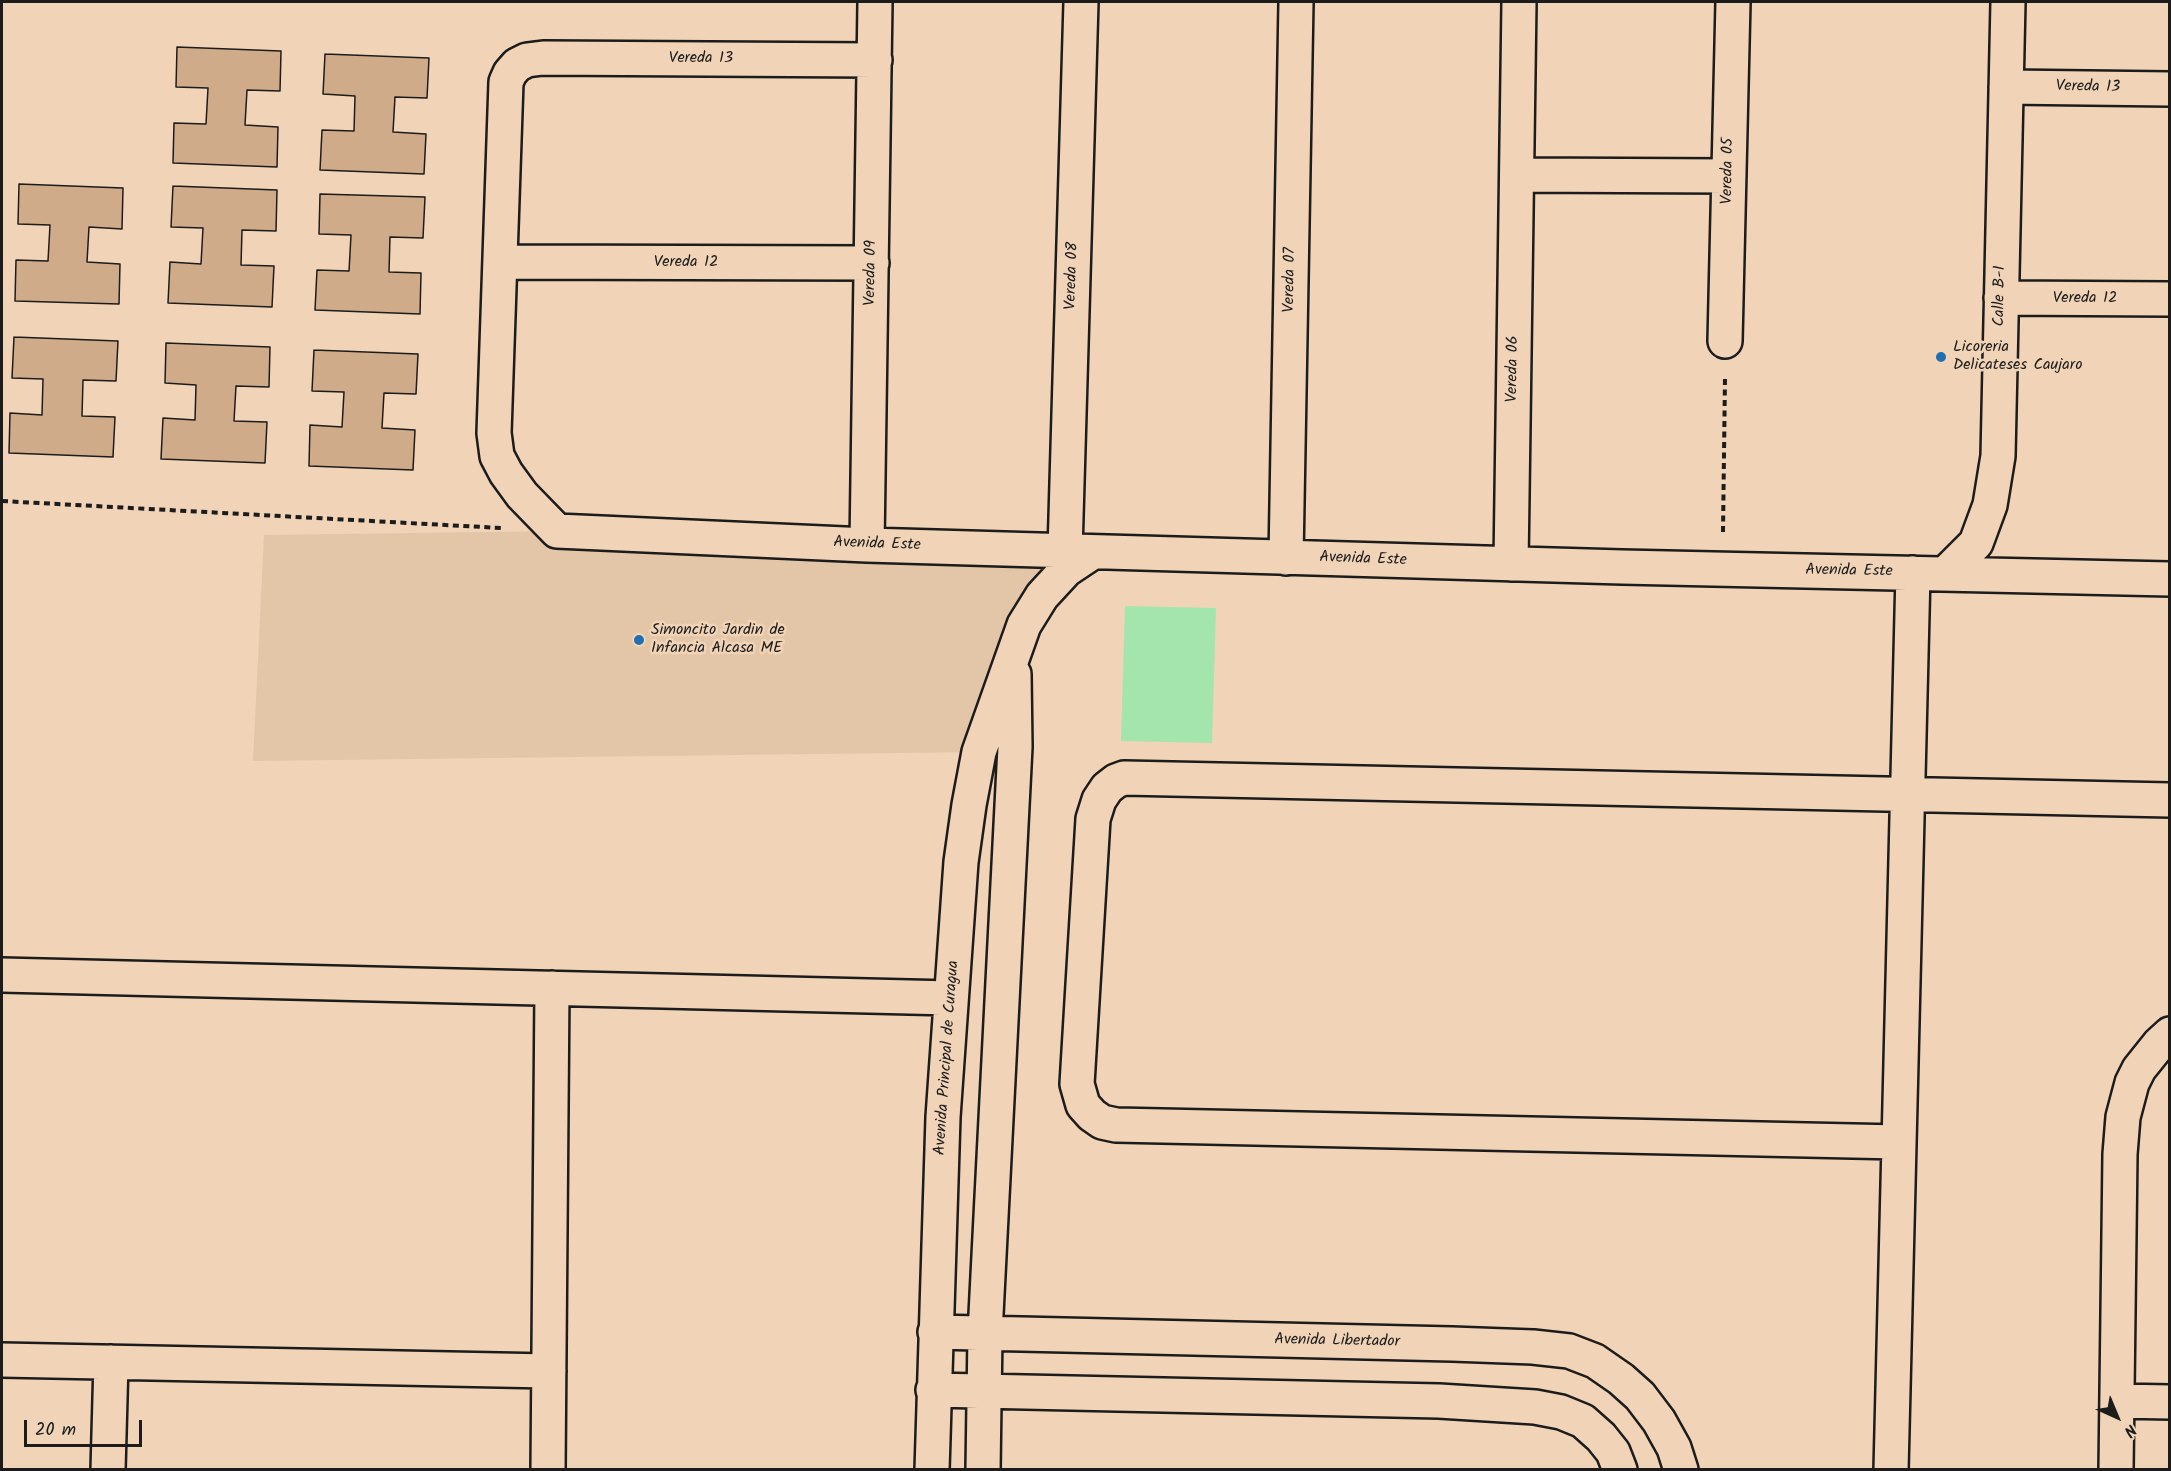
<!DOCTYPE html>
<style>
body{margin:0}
#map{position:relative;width:2171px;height:1471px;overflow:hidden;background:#f1d4b7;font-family:Kalam,sans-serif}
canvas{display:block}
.frame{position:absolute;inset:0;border:3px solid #1c1c1c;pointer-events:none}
.north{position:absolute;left:2087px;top:1387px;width:60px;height:60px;-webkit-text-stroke:4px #f1d4b7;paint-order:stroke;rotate:136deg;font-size:16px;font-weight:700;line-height:24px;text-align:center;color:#1c1c1c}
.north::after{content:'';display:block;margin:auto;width:21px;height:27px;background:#1c1c1c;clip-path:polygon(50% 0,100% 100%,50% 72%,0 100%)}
.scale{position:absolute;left:24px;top:1420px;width:118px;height:27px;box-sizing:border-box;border:3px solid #1c1c1c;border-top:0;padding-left:8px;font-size:18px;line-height:21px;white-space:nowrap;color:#1c1c1c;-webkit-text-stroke:4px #f1d4b7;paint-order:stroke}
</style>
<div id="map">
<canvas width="2171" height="1471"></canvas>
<div class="frame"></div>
<div class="north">N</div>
<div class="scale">20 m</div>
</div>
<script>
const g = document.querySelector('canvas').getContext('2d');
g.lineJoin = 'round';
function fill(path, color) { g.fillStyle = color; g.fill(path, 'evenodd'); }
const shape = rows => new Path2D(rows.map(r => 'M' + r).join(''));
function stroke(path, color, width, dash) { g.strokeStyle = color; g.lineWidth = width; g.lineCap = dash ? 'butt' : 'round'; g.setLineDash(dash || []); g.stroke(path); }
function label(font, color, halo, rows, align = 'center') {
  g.font = font + ' Kalam,sans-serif'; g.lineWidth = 5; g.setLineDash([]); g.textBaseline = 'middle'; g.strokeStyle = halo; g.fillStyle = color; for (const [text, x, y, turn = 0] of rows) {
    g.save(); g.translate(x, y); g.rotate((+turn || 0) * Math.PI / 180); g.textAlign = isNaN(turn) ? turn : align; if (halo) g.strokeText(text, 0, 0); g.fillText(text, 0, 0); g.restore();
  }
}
fill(shape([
 [557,531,1093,552,1066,570,979,752,253,761,264,535]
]), '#e3c5a7');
fill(shape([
 [1125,606,1216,608,1212,743,1121,741]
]), '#a4e4ad');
const building = shape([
 [177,47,281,51,280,91,247,90,245,125,278,127,277,167,173,163,174,123,206,124,208,88,176,87,177,47],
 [325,54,429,58,427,98,395,97,393,132,426,134,424,174,320,170,322,130,354,131,355,96,323,94,325,54],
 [19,184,123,188,122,229,89,227,87,262,120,264,119,304,15,301,16,260,48,261,50,225,18,224,19,184],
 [173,186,277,190,276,231,242,230,241,265,274,266,272,307,168,303,170,262,201,264,203,228,171,227,173,186],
 [320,194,425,197,423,238,390,237,389,272,421,273,420,314,315,310,317,270,349,271,351,235,319,234,320,194],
 [14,337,118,341,116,381,83,380,82,416,115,417,113,457,9,453,10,413,42,415,43,379,12,378,14,337],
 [166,343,270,347,269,387,236,386,234,421,267,422,265,463,161,459,163,418,195,420,196,385,165,383,166,343],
 [314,350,418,354,416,394,384,393,382,428,415,430,413,470,309,466,310,425,342,427,344,392,312,391,314,350]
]);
fill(building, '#d0ab8a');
stroke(building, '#1c1c1c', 1.5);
const minor = shape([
 [875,60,543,58,527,60,517,65,510,73,506,82,494,433,497,456,506,473,522,495,557,531,867,545,1622,567,2170,579],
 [2006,87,2170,89],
 [1517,175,1729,176],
 [500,262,872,263],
 [2001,298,2170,299],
 [1725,341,1733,2],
 [867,545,875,2],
 [1065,551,1081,2],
 [1286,558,1296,2],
 [1511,564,1519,2],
 [1945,574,1976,543,1990,505,1998,456,2008,2],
 [2,975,951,998],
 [1899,1142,1116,1125,1102,1122,1092,1115,1083,1105,1077,1084,1093,819,1099,800,1107,788,1116,781,1124,778,2170,800],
 [935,1332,1452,1344,1533,1347,1569,1351,1595,1361,1621,1379,1640,1396,1659,1421,1674,1448,1681,1470],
 [2,1360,549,1371],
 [933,1390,1439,1401,1535,1407,1561,1412,1583,1421,1601,1437,1613,1452,1620,1470],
 [2117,1401,2170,1402],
 [108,1470,111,1362],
 [548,1470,552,988],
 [932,1470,943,1117,961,862,969,805,979,752,1024,625,1042,596,1066,570,1093,552],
 [983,1470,985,1334,1015,747,1014,674],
 [1891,1470,1913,573],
 [2116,1470,2120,1154,2123,1117,2132,1083,2139,1069,2159,1044,2170,1034]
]);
stroke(minor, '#1c1c1c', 38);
stroke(shape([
 [2,501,501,528],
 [1723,532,1725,377]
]), '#1c1c1c', 4, [6, 4.5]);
stroke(minor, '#f1d4b7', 33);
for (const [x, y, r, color] of [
 [1941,357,6,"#1f6fb2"],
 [639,640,6,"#1f6fb2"]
]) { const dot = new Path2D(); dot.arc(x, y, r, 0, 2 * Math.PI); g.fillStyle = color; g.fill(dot); stroke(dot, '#f1d4b7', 2); }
label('16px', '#1c1c1c', '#f1d4b7', [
 ["Vereda 13",701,59],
 ["Vereda 13",2088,88,1],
 ["Vereda 05",1729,171,-89],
 ["Vereda 12",686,263],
 ["Vereda 09",872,273,-89],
 ["Vereda 08",1073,276,-88],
 ["Vereda 07",1291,280,-89],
 ["Calle B-1",2001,296,-89],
 ["Vereda 12",2085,299],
 ["Vereda 06",1514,369,-89],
 ["Avenida Este",877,545,2],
 ["Avenida Este",1363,560,2],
 ["Avenida Este",1849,572,1],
 ["Avenida Principal de Curagua",948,1058,-86],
 ["Avenida Libertador",1337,1342,1]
]);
label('16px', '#1c1c1c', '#f1d4b7', [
 ["Licoreria",1953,348],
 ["Delicateses Caujaro",1953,366],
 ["Simoncito Jardin de",651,631],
 ["Infancia Alcasa ME",651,649]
], 'left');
</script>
